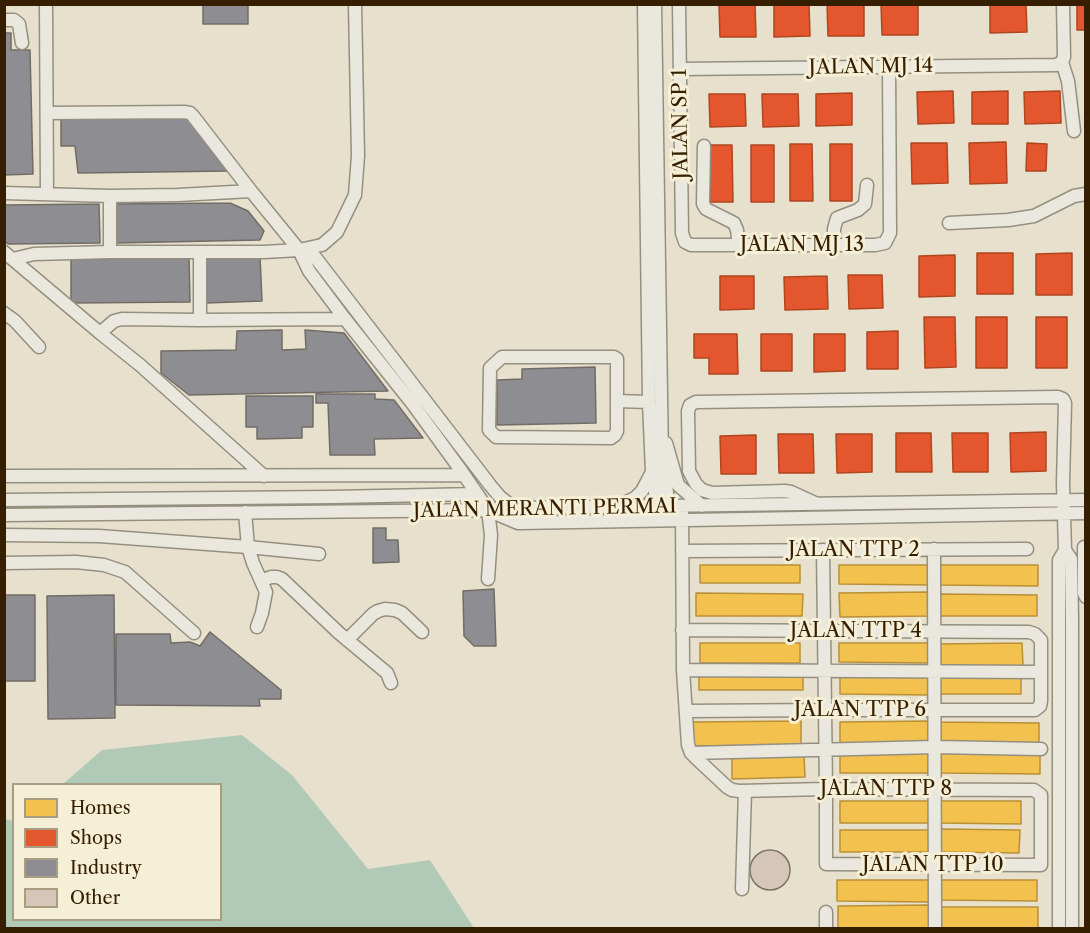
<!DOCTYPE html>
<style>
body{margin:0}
#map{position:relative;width:1090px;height:933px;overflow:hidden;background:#e6e0cc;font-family:"Libre Caslon Text",serif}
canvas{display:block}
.frame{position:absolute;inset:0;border:6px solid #351f00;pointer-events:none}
.legend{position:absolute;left:12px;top:783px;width:210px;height:138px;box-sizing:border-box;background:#f5efd7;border:2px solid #a89c81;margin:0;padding:8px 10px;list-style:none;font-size:18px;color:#351f00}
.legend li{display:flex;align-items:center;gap:12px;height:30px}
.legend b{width:30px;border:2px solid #a89c81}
</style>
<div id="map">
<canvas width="1090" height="933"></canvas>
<div class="frame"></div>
<ul class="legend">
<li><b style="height:16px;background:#f2c14e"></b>Homes</li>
<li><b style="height:16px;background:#e4572e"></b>Shops</li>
<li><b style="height:16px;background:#8d8d92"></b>Industry</li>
<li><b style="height:16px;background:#d6c6b9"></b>Other</li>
</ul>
</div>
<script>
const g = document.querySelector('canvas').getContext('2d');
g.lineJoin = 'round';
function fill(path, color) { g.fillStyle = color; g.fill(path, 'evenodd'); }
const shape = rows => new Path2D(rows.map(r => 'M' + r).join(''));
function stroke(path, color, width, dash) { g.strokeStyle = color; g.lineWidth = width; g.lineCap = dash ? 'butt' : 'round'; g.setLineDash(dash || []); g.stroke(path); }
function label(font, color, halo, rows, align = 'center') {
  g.font = font + ' "Libre Caslon Text",serif'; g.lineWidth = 6; g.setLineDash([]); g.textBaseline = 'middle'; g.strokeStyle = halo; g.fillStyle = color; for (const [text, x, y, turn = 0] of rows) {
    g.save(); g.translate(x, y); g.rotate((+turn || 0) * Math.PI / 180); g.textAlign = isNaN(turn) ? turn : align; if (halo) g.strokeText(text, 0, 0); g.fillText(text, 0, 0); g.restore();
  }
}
fill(shape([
 [242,735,292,775,368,869,430,860,474,928,5,928,5,819,13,821,14,920,220,920,220,784,63,784,102,750]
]), '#b1cab8');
const homes = shape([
 [700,565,800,565,800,583,700,583,700,565],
 [839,565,931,565,931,585,839,584,839,565],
 [938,565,1038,565,1038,586,938,585,938,565],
 [930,592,930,616,840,617,839,593,930,592],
 [696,593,803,594,802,616,696,616,696,593],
 [939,594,1037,595,1037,616,939,616,939,594],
 [700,643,800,643,800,663,700,663,700,643],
 [839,643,930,643,930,663,839,662,839,643],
 [1022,643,1023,666,938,667,938,644,1022,643],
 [803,671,803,690,699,690,699,672,803,671],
 [840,673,930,673,930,695,840,694,840,673],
 [938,673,1021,673,1021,694,938,694,938,673],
 [801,721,801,745,692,746,692,722,801,721],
 [931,721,931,744,840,744,840,722,931,721],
 [938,722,1039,723,1039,745,937,744,938,722],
 [840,751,930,751,930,773,840,773,840,751],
 [938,751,1040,751,1040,774,938,773,938,751],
 [804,754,805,777,732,779,732,756,804,754],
 [840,801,929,801,929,823,840,823,840,801],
 [938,801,1021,801,1021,824,938,823,938,801],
 [938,829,1020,830,1019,853,938,852,938,829],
 [840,830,930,830,930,852,840,852,840,830],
 [837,880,930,880,930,902,837,901,837,880],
 [939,880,1037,880,1037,901,938,900,939,880],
 [929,905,929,928,838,928,838,906,929,905],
 [938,907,1038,907,1038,928,938,928,938,907]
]);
fill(homes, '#f2c14e');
stroke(homes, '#b99037', 1.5);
const shops = shape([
 [755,4,756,37,720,37,719,5,755,4],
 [809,4,810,36,774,37,774,5,809,4],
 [827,4,864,4,864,36,828,36,827,4],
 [881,4,918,4,918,35,882,35,881,4],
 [990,4,1026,4,1027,32,990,33,990,4],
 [1077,4,1086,4,1086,30,1077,30,1077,4],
 [953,91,954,123,918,124,917,92,953,91],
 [1008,91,1008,124,972,124,972,92,1008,91],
 [1060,91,1061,123,1025,124,1024,92,1060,91],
 [852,93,852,125,816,126,816,94,852,93],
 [709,94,745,94,746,126,710,127,709,94],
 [762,94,798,94,799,126,763,127,762,94],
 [1006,142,1007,183,970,184,969,143,1006,142],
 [911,143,947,143,948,183,912,184,911,143],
 [1027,143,1047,144,1046,171,1026,171,1027,143],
 [790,144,812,144,813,201,790,201,790,144],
 [830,144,852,144,852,201,830,201,830,144],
 [710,145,732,145,733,202,710,202,710,145],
 [751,145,774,145,774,202,751,202,751,145],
 [977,253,1013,253,1013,294,977,294,977,253],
 [1072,253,1072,295,1036,295,1036,254,1072,253],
 [955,255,955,296,919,297,919,256,955,255],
 [848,275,882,275,883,308,849,309,848,275],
 [720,276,754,276,754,309,720,310,720,276],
 [827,276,828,309,785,310,784,277,827,276],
 [924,317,955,317,956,367,925,368,924,317],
 [976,317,1007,317,1007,368,976,368,976,317],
 [1036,317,1067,317,1067,368,1036,368,1036,317],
 [898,331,898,369,867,369,867,332,898,331],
 [694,334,737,334,738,374,709,374,709,358,694,358,694,334],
 [761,334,792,334,792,371,761,371,761,334],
 [814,334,845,334,845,371,814,372,814,334],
 [1046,432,1046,471,1011,472,1010,433,1046,432],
 [896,433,931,433,932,472,896,472,896,433],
 [952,433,988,433,988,472,953,472,952,433],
 [778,434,813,434,814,473,779,473,778,434],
 [836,434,872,434,872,472,837,473,836,434],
 [756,435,756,474,721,474,720,436,756,435]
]);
fill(shops, '#e4572e');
stroke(shops, '#b04620', 1.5);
const industry = shape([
 [203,4,248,4,248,24,203,24,203,4],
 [4,33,11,33,11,50,30,50,33,174,4,175,4,33],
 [186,116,229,171,78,173,75,146,61,146,61,118,186,116],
 [230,203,248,211,264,231,260,240,116,243,116,204,230,203],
 [99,204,100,243,8,244,4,241,4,205,99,204],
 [260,256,262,301,206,303,205,257,260,256],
 [189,257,190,302,71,303,71,259,189,257],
 [282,330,282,350,306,349,305,330,344,333,388,391,189,395,161,373,161,351,236,350,237,331,282,330],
 [595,367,596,423,497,425,497,380,522,379,522,369,595,367],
 [316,394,375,394,375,399,394,400,423,438,374,439,375,455,330,455,328,403,316,403,316,394],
 [246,396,313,396,313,427,302,427,302,438,257,439,257,427,246,427,246,396],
 [373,528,386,528,386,540,398,540,399,562,373,563,373,528],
 [494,589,496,646,474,646,464,636,463,591,494,589],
 [4,595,35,595,35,681,4,681,4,595],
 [114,595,115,718,48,719,47,596,114,595],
 [210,632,281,690,281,699,259,699,260,706,116,705,116,634,170,634,171,643,190,642,200,646,210,632]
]);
fill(industry, '#8d8d92');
stroke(industry, '#736c66', 1.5);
const building = shape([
 '750 870a20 20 0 1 1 40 0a20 20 0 1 1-40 0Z'
]);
fill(building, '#d6c6b9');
stroke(building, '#7b7465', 1.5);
const minor = shape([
 [46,4,47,194],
 [644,4,649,402,652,472,658,513],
 [655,4,662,458,670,513],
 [679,4,682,233,685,242,691,245,875,245,885,243,890,233,889,66],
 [1063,4,1064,57,1062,62,1068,81,1074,131],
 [4,20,14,20,19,24,22,43],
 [680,69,1056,65,1062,62],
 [47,113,184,112,190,113,193,116,251,191,299,250,309,271,345,319,412,403,460,469,488,510,491,535,488,579],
 [704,146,703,204,706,209,734,223,737,230,739,245],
 [4,193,110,196,178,195,251,191],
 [949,223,1008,220,1034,216,1074,196,1086,194],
 [834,245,834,229,837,218,858,210,865,204,867,185],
 [299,250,315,257,490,485,500,497,514,508],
 [4,252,100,333,140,365,264,476],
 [110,252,110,196],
 [200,252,200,320],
 [13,259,34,254,110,252,264,252,299,250,322,245,337,232,355,195,358,156,355,4],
 [4,313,15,321,39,347],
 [100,333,114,321,122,319,200,320,345,319],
 [502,357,614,357,617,359,617,431,615,435,611,438,496,437,489,430,490,368,502,357],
 [617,401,649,402],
 [666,443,678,485,702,506],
 [4,476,464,475],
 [4,500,333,497,477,494],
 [815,503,791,492,785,491,712,493,702,490,696,484,689,471,688,411,690,405,696,402,1058,397,1063,399,1065,403,1063,483,1065,550],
 [618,506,635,498,642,491,652,472],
 [682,507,683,670,688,745,691,753,696,758,727,787,732,790,739,791,826,789,1034,790,1041,795,1041,865,826,864,826,789,823,550],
 [245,512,248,547,253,563,266,592,262,613,257,627],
 [492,512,518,523,1086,513],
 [4,515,488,510,514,508,1086,500],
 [4,535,99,536,248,547,319,554],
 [1084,547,1084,593,1086,597],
 [934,549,935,928],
 [1065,550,1071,559,1072,619,1072,928],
 [682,551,1027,549],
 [4,563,76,562,104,565,125,572,194,633],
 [261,581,271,577,277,577,282,579,339,633,387,673,391,683],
 [682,630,1029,632,1035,634,1041,640,1041,701,1040,706,1035,710,825,710,686,711],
 [347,640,373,614,378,611,385,609,395,610,402,613,422,632],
 [683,670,1041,672],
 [691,753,935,747,1041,749],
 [742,889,745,791],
 [826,928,826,912],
 [1059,928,1059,560,1065,550]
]);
stroke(minor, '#958f80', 15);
stroke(minor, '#eae8de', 12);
label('20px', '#351f00', '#f5efd7', [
 ["JALAN MJ 14",871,67,-1],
 ["JALAN SP 1",681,124,-91],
 ["JALAN MJ 13",802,245],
 ["JALAN MERANTI PERMAI",545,509,-1],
 ["JALAN TTP 2",854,550],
 ["JALAN TTP 4",856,631],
 ["JALAN TTP 6",860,710],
 ["JALAN TTP 8",886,789],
 ["JALAN TTP 10",933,865]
]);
</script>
